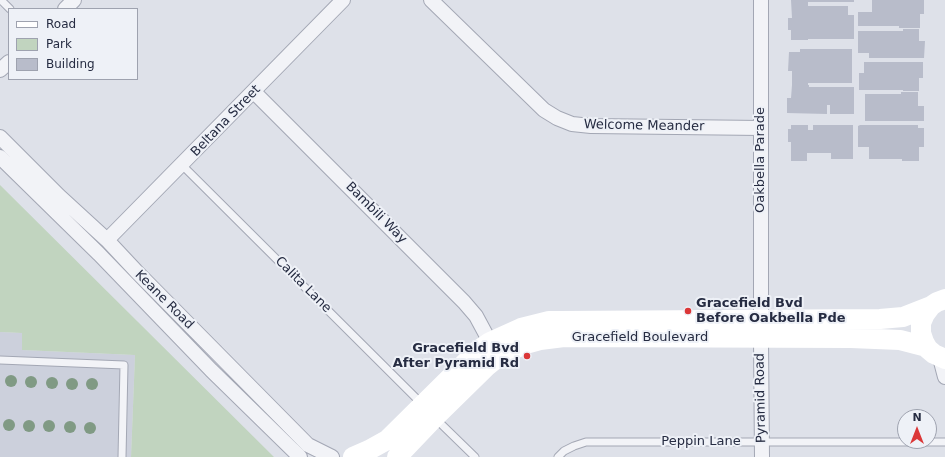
<!DOCTYPE html>
<style>
body{margin:0}
#map{position:relative;width:945px;height:457px;overflow:hidden;background:#dee1e9;font-family:"DejaVu Sans",sans-serif}
canvas{display:block}
.legend{position:absolute;left:8px;top:8px;width:130px;height:72px;box-sizing:border-box;background:#eef1f7;border:1px solid #9ea2af;margin:0;padding:5px 7px;list-style:none;font-size:12px;color:#262c42}
.legend li{display:flex;align-items:center;gap:8px;height:20px}
.legend b{width:20px;border:1px solid #9ea2af}
.north{position:absolute;left:897px;top:409px;width:40px;height:40px;box-sizing:border-box;background:#eef1f7;border:1px solid #9ea2af;border-radius:50%;rotate:0deg;font-size:11px;font-weight:700;line-height:16px;text-align:center;color:#262c42}
.north::after{content:'';display:block;margin:auto;width:14px;height:18px;background:#db3738;clip-path:polygon(50% 0,100% 100%,50% 72%,0 100%)}
</style>
<div id="map">
<canvas width="945" height="457"></canvas>
<ul class="legend">
<li><b style="height:5px;background:#fff"></b>Road</li>
<li><b style="height:11px;background:#c1d4bf"></b>Park</li>
<li><b style="height:11px;background:#b8bcca"></b>Building</li>
</ul>
<div class="north">N</div>
</div>
<script>
const g = document.querySelector('canvas').getContext('2d');
g.lineJoin = 'round';
function fill(path, color) { g.fillStyle = color; g.fill(path, 'evenodd'); }
const shape = rows => new Path2D(rows.map(r => 'M' + r).join(''));
function stroke(path, color, width, dash) { g.strokeStyle = color; g.lineWidth = width; g.lineCap = dash ? 'butt' : 'round'; g.setLineDash(dash || []); g.stroke(path); }
function label(font, color, halo, rows, align = 'center') {
  g.font = font + ' "DejaVu Sans",sans-serif'; g.lineWidth = 4; g.setLineDash([]); g.textBaseline = 'middle'; g.strokeStyle = halo; g.fillStyle = color; for (const [text, x, y, turn = 0] of rows) {
    g.save(); g.translate(x, y); g.rotate((+turn || 0) * Math.PI / 180); g.textAlign = isNaN(turn) ? turn : align; if (halo) g.strokeText(text, 0, 0); g.fillText(text, 0, 0); g.restore();
  }
}
fill(shape([
 [0,332,22,333,22,350,135,355,131,457,0,457]
]), '#ccd0dc');
fill(shape([
 [0,185,274,457,131,457,135,355,22,350,22,333,0,332]
]), '#c1d4bf');
fill(shape([
 [791,0,854,0,854,2,808,2,808,6,848,6,848,15,854,15,854,39,808,39,808,40,791,40,791,30,788,30,788,18,792,18],
 [872,0,924,0,924,14,920,14,920,28,899,28,899,26,858,26,858,12,872,12],
 [903,29,919,29,919,41,925,41,924,58,869,58,869,53,858,53,858,31,903,31],
 [800,49,852,49,852,83,808,83,808,85,809,85,809,87,854,87,854,114,830,114,830,105,827,105,827,114,787,113,787,98,791,98,792,85,792,71,788,71,789,52,800,52],
 [864,62,923,62,923,78,919,78,919,91,903,91,903,90,859,90,859,73,864,73],
 [901,92,918,92,918,106,924,106,924,121,865,121,865,94,901,94],
 [791,125,808,125,808,130,813,130,813,125,853,125,853,159,831,159,831,153,807,153,807,161,791,161,791,142,788,142,788,129,791,129],
 [860,125,918,125,918,128,924,128,924,147,919,147,919,161,902,161,902,159,869,159,869,147,858,147,858,126]
]), '#b8bcca');
const lane = shape([
 [1,0,10,9],
 [182,165,422,404],
 [0,360,124,365,122,457],
 [436,419,475,457],
 [558,457,564,451,574,446,586,442,945,442]
]);
const street = shape([
 [431,0,544,110,557,118,572,124,591,126,761,128],
 [65,9,74,0],
 [0,70,9,62],
 [254,92,464,302,476,316,490,342],
 [0,137,59,196,107,240,136,271,308,445,332,457],
 [0,157,99,254,211,370,300,457],
 [107,240,343,0],
 [761,319,761,0],
 [761,339,762,457],
 [940,358,945,377]
]);
stroke(lane, '#a3a7b4', 9);
stroke(street, '#a3a7b4', 16);
stroke(lane, '#f2f3f7', 7);
stroke(street, '#f2f3f7', 14);
stroke(shape([
 [945,299,937,302,931,306,925,314,921,323,921,333,924,342,928,349,934,354,945,359],
 [353,457,369,450,387,440,477,351,490,342,521,328,549,321,560,321,880,319,903,317,931,306],
 [397,457,435,417,486,367,497,358,509,351,529,343,540,340,564,337,851,338,900,340,927,347]
]), '#fff', 20);
g.fillStyle = '#809a84';
for (const [x, y] of [
 [11,381],
 [31,382],
 [52,383],
 [72,384],
 [92,384],
 [9,425],
 [29,426],
 [49,426],
 [70,427],
 [90,428]
]) { g.beginPath(); g.arc(x, y, 6, 0, 2 * Math.PI); g.fill(); }
for (const [x, y, r, color] of [
 [688,311,4,"#db3738"],
 [527,356,4,"#db3738"]
]) { const dot = new Path2D(); dot.arc(x, y, r, 0, 2 * Math.PI); g.fillStyle = color; g.fill(dot); stroke(dot, '#eef1f7', 1.5); }
label('13px', '#262c42', '#eef1f7', [
 ["Beltana Street",226,121,-46],
 ["Welcome Meander",644,126,1],
 ["Oakbella Parade",761,160,-90],
 ["Bambili Way",376,213,45],
 ["Calita Lane",303,285,45],
 ["Keane Road",164,300,45],
 ["Gracefield Boulevard",640,338],
 ["Pyramid Road",761,398,-91],
 ["Peppin Lane",701,442]
]);
label('bold 13px', '#262c42', '#eef1f7', [
 ["Gracefield Bvd",696,304],
 ["Before Oakbella Pde",696,319],
 ["Gracefield Bvd",519,349,"right"],
 ["After Pyramid Rd",519,364,"right"]
], 'left');
</script>
